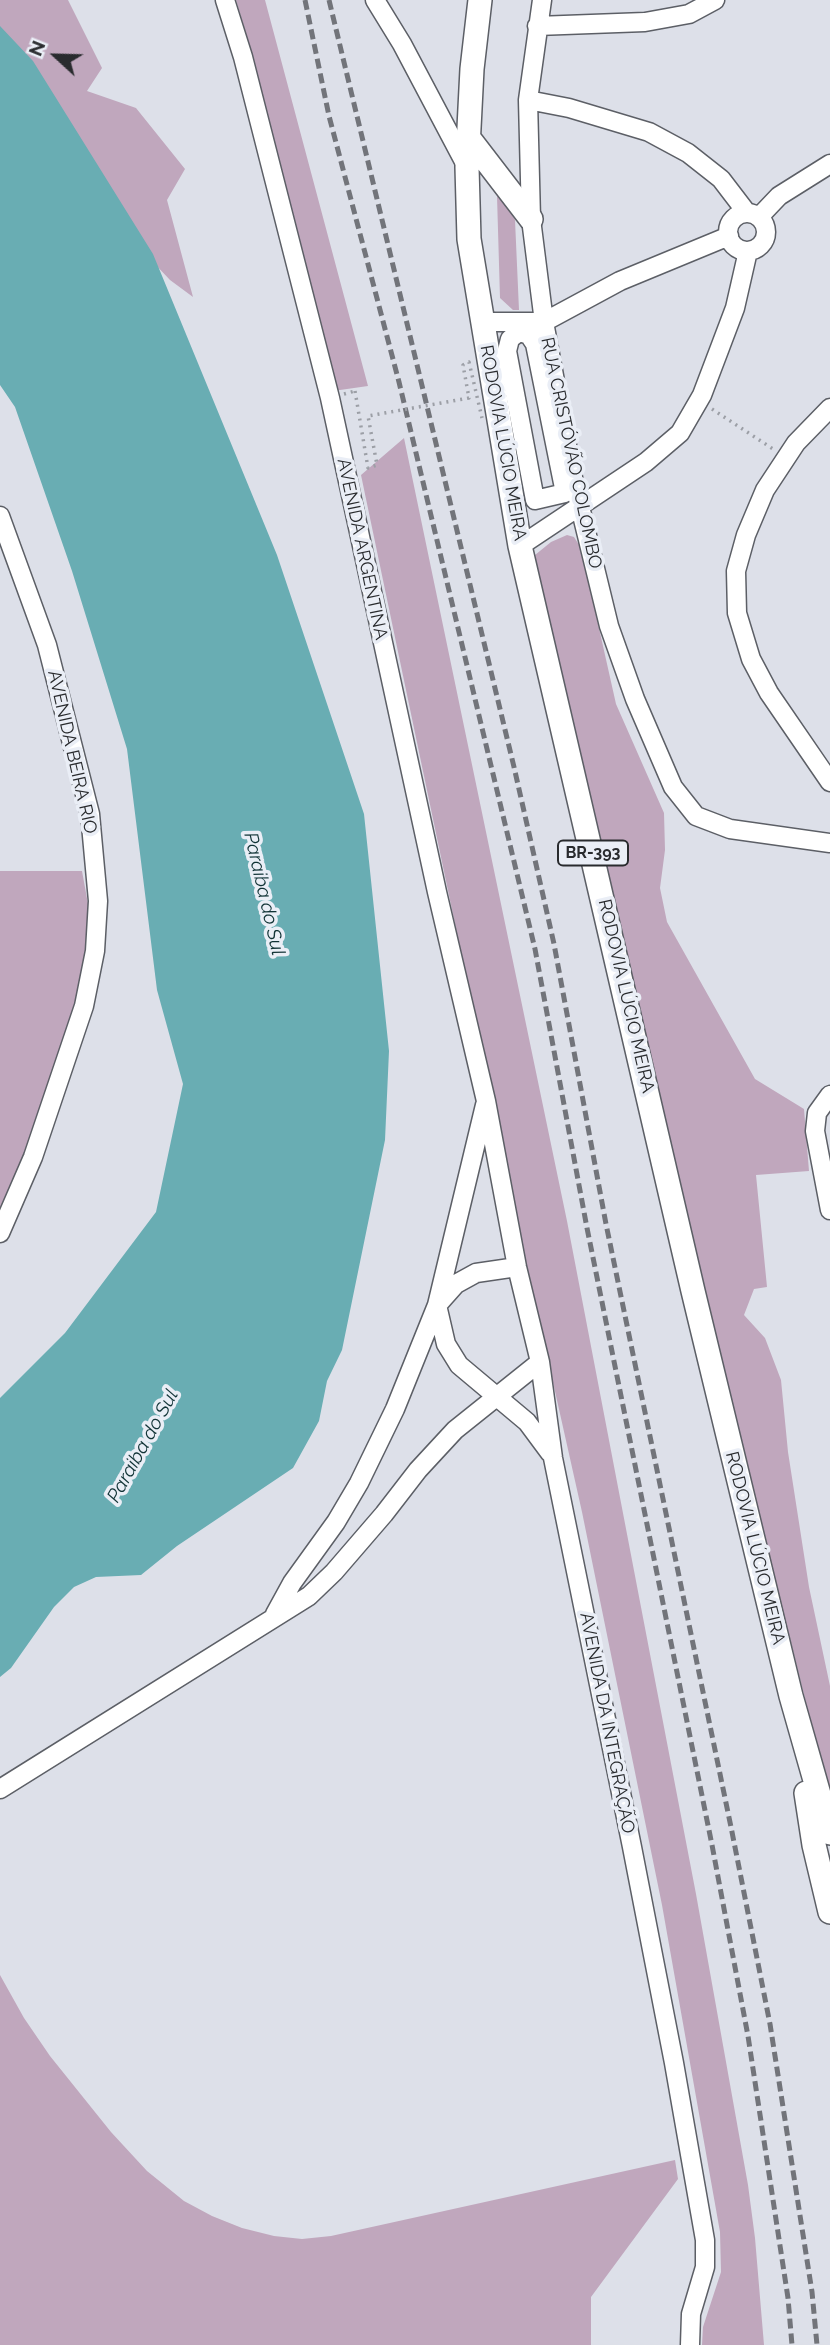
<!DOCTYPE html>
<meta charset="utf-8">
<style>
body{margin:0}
#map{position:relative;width:830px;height:2345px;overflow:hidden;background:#dde0e9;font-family:Raleway,sans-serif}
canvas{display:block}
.north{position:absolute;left:21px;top:21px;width:70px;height:70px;-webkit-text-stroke:5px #eaeef6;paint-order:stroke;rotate:292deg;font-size:19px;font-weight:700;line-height:28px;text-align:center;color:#292b2e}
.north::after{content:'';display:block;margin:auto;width:24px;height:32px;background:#292b2e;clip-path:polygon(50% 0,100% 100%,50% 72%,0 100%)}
</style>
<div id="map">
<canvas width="830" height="2345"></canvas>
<div class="north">N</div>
</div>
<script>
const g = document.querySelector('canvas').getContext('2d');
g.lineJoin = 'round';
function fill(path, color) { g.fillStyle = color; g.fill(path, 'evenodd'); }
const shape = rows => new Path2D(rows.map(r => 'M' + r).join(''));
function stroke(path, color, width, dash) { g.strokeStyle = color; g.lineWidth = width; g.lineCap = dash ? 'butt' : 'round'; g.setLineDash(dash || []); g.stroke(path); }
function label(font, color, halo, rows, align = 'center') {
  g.font = font + ' Raleway,sans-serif'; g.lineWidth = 7; g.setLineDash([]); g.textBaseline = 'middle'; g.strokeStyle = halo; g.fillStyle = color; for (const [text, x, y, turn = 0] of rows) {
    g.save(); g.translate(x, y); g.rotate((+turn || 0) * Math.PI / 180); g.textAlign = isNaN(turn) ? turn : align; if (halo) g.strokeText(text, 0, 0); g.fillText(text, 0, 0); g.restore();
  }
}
fill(shape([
 [0,0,68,0,102,68,87,91,136,108,185,169,167,200,193,297,170,280,0,100],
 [236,0,265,0,368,386,333,391,254,61],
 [497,196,510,210,515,220,519,310,513,310,500,298],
 [404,438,567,1221,696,1894,748,2185,755,2238,764,2345,702,2345,703,2327,721,2272,720,2232,662,1905,582,1512,522,1244,361,475],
 [567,535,574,537,581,548,616,704,664,813,665,850,660,888,667,922,755,1079,804,1109,809,1171,756,1175,767,1287,754,1289,744,1315,765,1338,781,1380,788,1452,809,1587,830,1686,830,1799,725,1378,542,593,535,555,551,542],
 [0,871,82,871,88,904,88,962,42,1108,0,1214],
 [0,1975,24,2018,50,2056,111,2132,147,2171,184,2201,212,2216,242,2228,274,2236,302,2239,331,2236,675,2160,678,2179,591,2297,591,2345,0,2345]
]), '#c0a7bd');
fill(shape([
 [0,26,33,61,153,254,277,555,364,814,389,1051,385,1140,342,1350,327,1381,319,1421,293,1468,177,1546,141,1575,96,1577,74,1587,54,1607,11,1668,0,1677,0,1398,65,1333,156,1212,183,1084,157,990,127,749,72,571,15,407,0,385]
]), '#69adb3');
const minor = shape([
 [225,0,243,57,330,398,437,892,486,1101,517,1267,540,1362,553,1458,632,1847,674,2063,705,2240,705,2267,691,2314,690,2345],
 [375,0,402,44,467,167],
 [542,0,528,100,531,219,544,322,573,478,609,626,635,699,673,787,696,816,730,829,830,843],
 [537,26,645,22,689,14,715,0],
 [528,100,569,108,649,132,688,153,721,179,747,213],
 '728 232a19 19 0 1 1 38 0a19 19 0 1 1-38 0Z',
 [759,217,779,196,830,164],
 [483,322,544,322,620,281,729,236],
 [519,332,529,335,535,344,565,493,535,500,507,351,510,339,519,332],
 [830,408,796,443,765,490,746,535,736,571,737,613,751,659,769,693,830,782],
 [0,516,47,645,90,814,98,901,95,951,84,1006,33,1157,0,1233],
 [520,546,646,462,680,433,702,395,721,345,735,308,748,251],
 [830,1095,817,1113,815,1131,830,1210],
 [440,1302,456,1284,476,1273,517,1267],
 [437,1305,446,1344,459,1365,527,1422,550,1453],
 [275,1614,292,1583,336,1522,359,1483,395,1409,437,1305,485,1105],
 [0,1789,309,1596,334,1572,384,1514,418,1470,455,1430,540,1362]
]);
const major = shape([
 [480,0,472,69,467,167,469,239,520,546,693,1291,791,1696,830,1833],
 [468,137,531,219],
 [806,1793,814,1845,830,1912]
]);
stroke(minor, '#5c5f66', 21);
stroke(major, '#5c5f66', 26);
stroke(shape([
 [344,394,355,391],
 [712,409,773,449]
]), '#9c9fa6', 3.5, [2, 5]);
stroke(minor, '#fff', 18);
stroke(major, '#fff', 23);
stroke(shape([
 [305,0,329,116,399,382,535,949,587,1228,712,1845,748,2036,788,2298,792,2345],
 [329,0,514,767,554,944,606,1224,731,1827,770,2024,812,2292,817,2345]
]), '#72747a', 5, [10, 5]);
stroke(shape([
 [355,391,368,468,377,465,368,416,469,398,463,365,469,362,482,418]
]), '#9c9fa6', 3.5, [2, 5]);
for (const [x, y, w] of [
 [593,853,70]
]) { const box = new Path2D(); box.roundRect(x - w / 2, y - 12.5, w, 25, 5); g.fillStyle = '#eaeef6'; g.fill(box); stroke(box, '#292b2e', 2); }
label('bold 16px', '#292b2e', null, [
 ["BR-393",593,853]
]);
label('18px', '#292b2e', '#eaeef6', [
 ["RODOVIA LÚCIO MEIRA",503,443,80],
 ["RUA CRISTÓVÃO COLOMBO",571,453,78],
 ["AVENIDA ARGENTINA",362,549,78],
 ["AVENIDA BEIRA RIO",72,752,77],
 ["RODOVIA LÚCIO MEIRA",626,996,77],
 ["RODOVIA LÚCIO MEIRA",755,1548,76],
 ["AVENIDA DA INTEGRAÇÃO",607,1723,79]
]);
label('italic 19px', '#113336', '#eaeef6', [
 ["Paraiba do Sul",264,894,77],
 ["Paraiba do Sul",143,1446,-61]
]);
</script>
